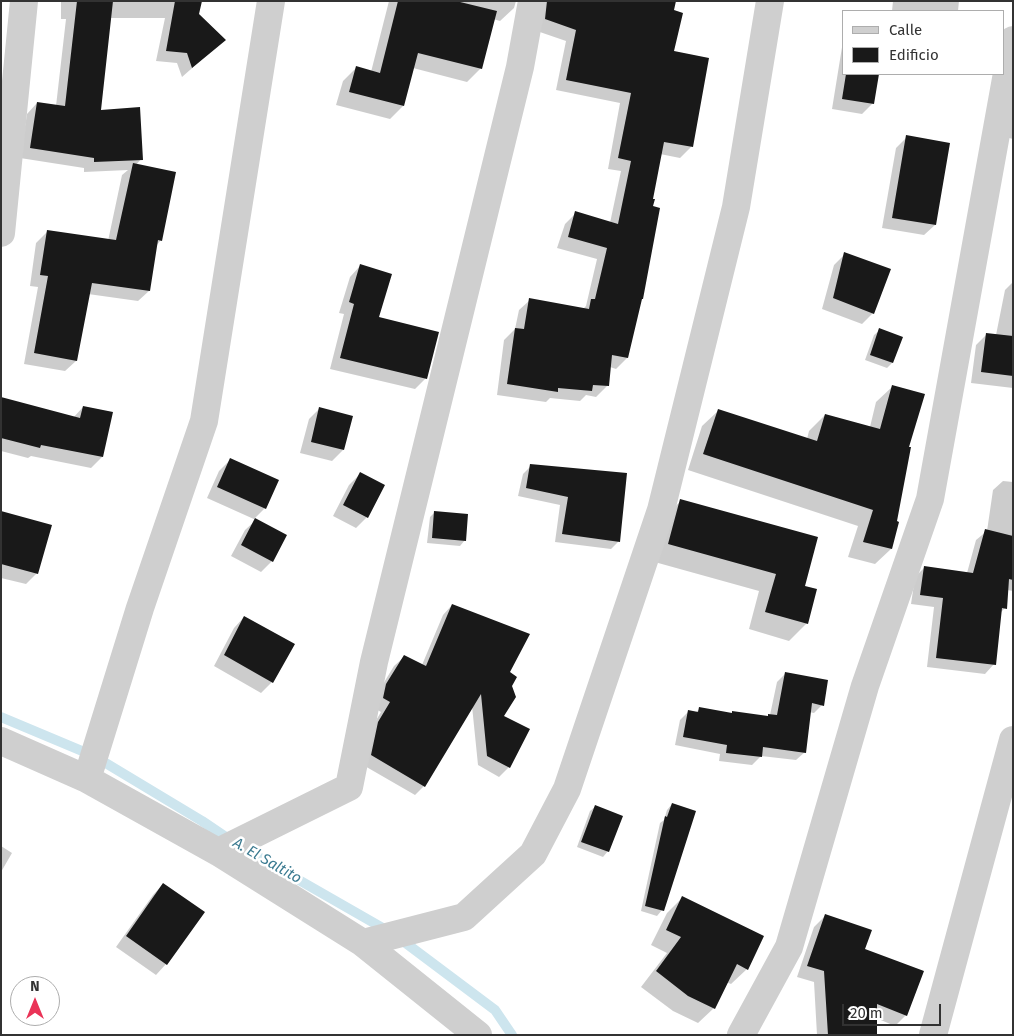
<!DOCTYPE html>
<style>
body{margin:0}
#map{position:relative;width:1014px;height:1036px;overflow:hidden;background:#fff;font-family:"Fira Sans",sans-serif}
canvas{display:block}
.frame{position:absolute;inset:0;border:2px solid #323232;pointer-events:none}
.legend{position:absolute;left:842px;top:10px;width:162px;height:65px;box-sizing:border-box;background:#fff;border:1px solid #adadad;margin:0;padding:6px 9px;list-style:none;font-size:15px;color:#323232}
.legend li{display:flex;align-items:center;gap:10px;height:25px}
.legend b{width:25px;border:1px solid #adadad}
.north{position:absolute;left:10px;top:976px;width:50px;height:50px;box-sizing:border-box;background:#fff;border:1px solid #adadad;border-radius:50%;rotate:0deg;font-size:14px;font-weight:700;line-height:20px;text-align:center;color:#323232}
.north::after{content:'';display:block;margin:auto;width:18px;height:22px;background:#ea3357;clip-path:polygon(50% 0,100% 100%,50% 72%,0 100%)}
.scale{position:absolute;left:842px;top:1004px;width:99px;height:22px;box-sizing:border-box;border:2px solid #323232;border-top:0;padding-left:6px;font-size:15px;line-height:18px;white-space:nowrap;color:#323232;-webkit-text-stroke:4px #fff;paint-order:stroke}
</style>
<div id="map">
<canvas width="1014" height="1036"></canvas>
<div class="frame"></div>
<ul class="legend">
<li><b style="height:6px;background:#cfcfcf"></b>Calle</li>
<li><b style="height:14px;background:#191919"></b>Edificio</li>
</ul>
<div class="north">N</div>
<div class="scale">20 m</div>
</div>
<script>
const g = document.querySelector('canvas').getContext('2d');
g.lineJoin = 'round';
function fill(path, color) { g.fillStyle = color; g.fill(path, 'evenodd'); }
const shape = rows => new Path2D(rows.map(r => 'M' + r).join(''));
function stroke(path, color, width, dash) { g.strokeStyle = color; g.lineWidth = width; g.lineCap = dash ? 'butt' : 'round'; g.setLineDash(dash || []); g.stroke(path); }
function label(font, color, halo, rows, align = 'center') {
  g.font = font + ' "Fira Sans",sans-serif'; g.lineWidth = 5; g.setLineDash([]); g.textBaseline = 'middle'; g.strokeStyle = halo; g.fillStyle = color; for (const [text, x, y, turn = 0] of rows) {
    g.save(); g.translate(x, y); g.rotate((+turn || 0) * Math.PI / 180); g.textAlign = isNaN(turn) ? turn : align; if (halo) g.strokeText(text, 0, 0); g.fillText(text, 0, 0); g.restore();
  }
}
fill(shape([
 [61,1,201,1,198,14,224,40,182,77,177,63,156,61,165,18,110,18,100,111,141,159,136,165,161,240,156,246,149,291,138,301,88,294,76,361,65,371,24,364,38,287,30,286,36,243,47,232,108,241,122,175,128,170,84,172,84,168,20,158,27,114,37,103,56,106,66,19,61,19],
 [389,1,516,1,514,8,500,21,493,19,481,68,467,82,413,68,403,106,390,119,336,105,343,81,356,68,371,72],
 [532,1,573,1,673,11,672,52,691,147,680,158,660,154,651,200,640,300,627,358,616,369,610,367,607,386,596,397,586,395,580,401,550,398,546,402,497,395,504,340,515,329,519,310,530,300,583,309,586,306,597,259,557,248,565,224,576,213,610,223,621,171,608,169,620,103,556,90,566,41,534,30],
 [893,1,959,1,958,11,892,11],
 [843,41,843,74,878,74,873,103,862,114,832,109],
 [1013,70,1013,139,1001,136],
 [907,137,935,225,924,235,882,228,896,148],
 [845,254,889,269,873,313,862,324,822,309,834,265],
 [360,266,378,318,426,378,415,389,330,369,344,314,339,313,350,277],
 [1013,282,1013,388,971,383,976,345,987,334,996,335,1005,290],
 [880,330,892,363,887,368,865,360,874,335],
 [892,387,908,448,891,549,875,564,848,557,858,526,688,470,702,426,718,411,807,439,809,431,825,415,870,427,876,402],
 [1,399,73,418,83,407,102,457,91,468,31,456,28,458,1,451],
 [320,408,343,450,332,461,300,453,309,419],
 [230,460,265,508,254,519,256,520,207,498,219,471],
 [531,466,625,474,618,542,611,549,555,542,560,505,518,496,523,474],
 [360,474,367,517,356,528,333,516,349,485],
 [1003,481,1013,482,1013,591,1007,590,1005,608,1000,613,994,664,985,674,927,667,934,607,911,604,915,577,925,567,967,573,976,540,987,531,993,490],
 [681,501,803,587,807,623,789,641,749,629,759,591,651,561,663,518],
 [1,512,37,573,26,584,1,578],
 [435,512,465,540,460,546,427,543,430,517],
 [256,520,272,561,261,572,231,556,245,530],
 [452,605,508,673,511,686,502,716,509,767,499,777,478,765,472,706,424,786,415,795,363,765,369,732,381,712,374,708,377,694,394,666,404,657,422,665,443,615],
 [244,617,272,682,261,693,214,666,234,628],
 [785,674,822,705,814,713,809,712,805,752,796,760,761,756,752,765,719,761,720,754,675,745,680,720,689,711,696,712,700,709,731,714,732,712,767,717,770,715,777,682],
 [672,804,662,910,657,916,641,911,660,823,664,820,667,810],
 [596,806,608,851,603,857,577,847,590,811],
 [1,846,12,853,1,872],
 [163,884,166,964,156,975,116,947,153,895],
 [682,898,747,969,731,984,726,982,714,1008,698,1023,673,1011,641,987,667,953,651,945,667,913],
 [825,916,864,949,906,1015,895,1026,876,1018,876,1035,817,1035,814,982,797,977,814,927]
]), '#0003');
stroke(shape([
 [1,717,94,756,202,821,236,844,395,935,495,1010,512,1035]
]), '#cde5ee', 10);
fill(shape([
 [77,1,113,1,101,110,140,107,143,160,94,162,94,158,30,148,37,102,65,106],
 [175,1,202,1,199,14,226,40,192,68,187,53,166,51],
 [398,1,456,1,497,11,482,69,418,53,404,106,349,92,356,66,380,73],
 [547,1,676,1,674,10,683,13,674,51,709,58,693,147,664,142,653,199,655,199,653,206,660,208,643,299,642,299,628,358,612,355,609,386,593,385,592,391,558,388,558,392,507,384,515,328,524,329,529,298,589,309,591,299,595,299,607,248,568,237,575,211,618,224,631,161,618,158,631,93,566,80,576,30,545,19],
 [846,74,879,74,874,104,842,99],
 [906,135,950,143,936,225,892,218],
 [133,163,176,172,162,241,158,240,150,291,92,283,77,361,34,353,48,276,40,275,47,230,116,240],
 [844,252,891,269,874,314,833,298],
 [360,264,392,274,379,317,439,332,427,379,340,358,354,304,349,302],
 [879,328,903,337,893,363,870,355],
 [986,333,1013,336,1013,376,981,372],
 [892,385,925,394,909,447,911,447,897,521,899,522,892,549,863,542,873,510,703,454,718,409,817,441,825,414,880,429],
 [1,397,80,418,83,406,113,412,103,457,41,445,40,448,1,438],
 [319,407,353,416,344,450,311,442],
 [230,458,279,480,266,509,217,487],
 [530,464,627,473,620,542,562,534,568,497,526,488],
 [360,472,385,485,368,518,343,505],
 [680,499,818,537,805,586,817,589,808,624,765,612,776,574,668,544],
 [1,511,52,525,38,574,1,564],
 [434,511,468,514,466,541,432,538],
 [255,518,287,535,273,562,241,545],
 [985,529,1013,536,1013,580,1009,579,1007,609,1002,608,996,665,936,658,943,598,920,595,924,566,973,573],
 [452,604,530,634,510,672,517,677,512,686,516,697,504,716,530,729,510,768,487,756,481,694,425,787,371,755,378,722,390,702,383,698,386,684,404,655,426,666],
 [244,616,295,644,273,683,224,655],
 [785,672,828,680,824,706,812,703,806,753,763,747,762,757,726,753,727,745,683,737,688,710,698,712,699,707,732,713,732,711,768,716,768,714,777,715],
 [672,803,696,811,664,911,645,906,665,816,667,817],
 [595,805,623,816,609,852,581,842],
 [163,883,205,912,167,965,126,936],
 [682,896,764,936,748,970,737,964,715,1009,688,996,656,971,681,937,666,930],
 [825,914,872,930,865,949,924,971,907,1016,877,1004,877,1035,828,1035,824,971,807,966]
]), '#191919');
stroke(shape([
 [1,233,24,1],
 [1,741,87,779,218,852,363,943,478,1035],
 [87,779,140,608,204,421,271,1],
 [218,852,349,787,374,662,520,67,532,1],
 [363,943,464,917,533,854,567,789,661,510,736,207,770,1],
 [741,1035,789,947,865,686,930,499,1013,40],
 [933,1035,1013,740]
]), '#cfcfcf', 28);
label('italic 15px', '#3a7a90', '#fff', [
 ["A. El Saltito",267,861,30]
]);
</script>
